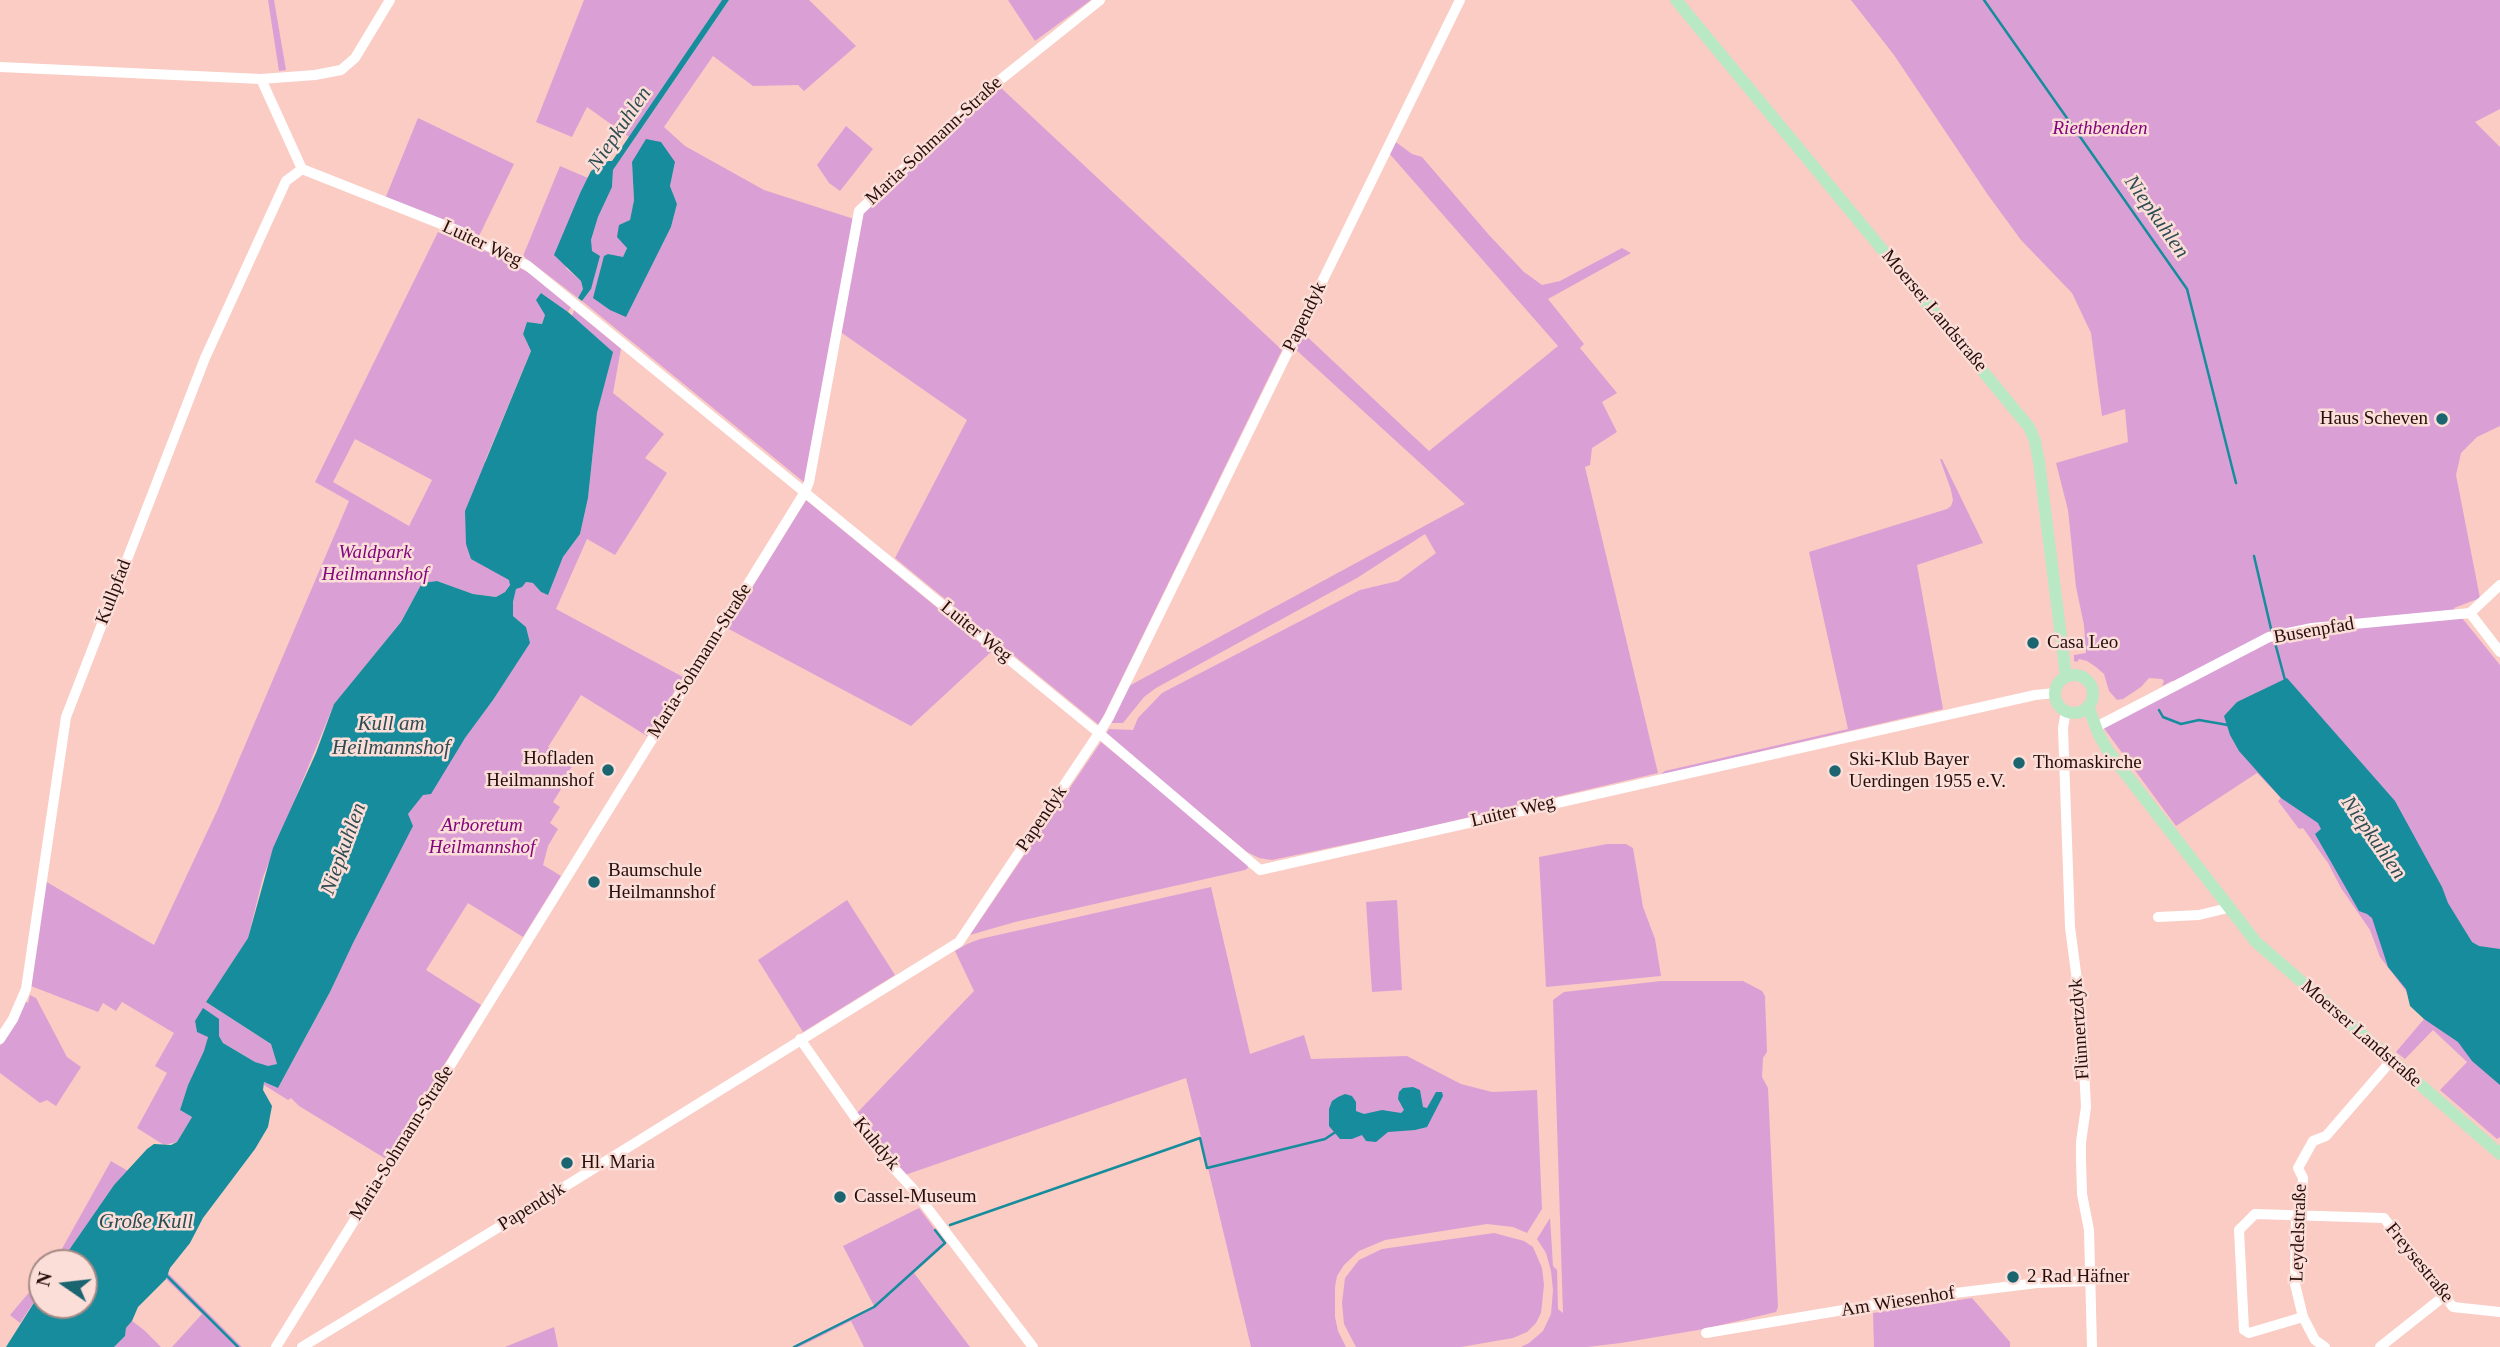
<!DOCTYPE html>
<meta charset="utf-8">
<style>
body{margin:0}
#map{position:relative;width:2500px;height:1347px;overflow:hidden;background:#faccc4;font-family:"Times New Roman",serif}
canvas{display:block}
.north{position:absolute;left:28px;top:1249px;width:70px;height:70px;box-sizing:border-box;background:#fcded8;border:2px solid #a78b86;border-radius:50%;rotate:284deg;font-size:19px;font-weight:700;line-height:28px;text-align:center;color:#270e0a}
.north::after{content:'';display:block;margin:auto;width:24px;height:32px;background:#1a6570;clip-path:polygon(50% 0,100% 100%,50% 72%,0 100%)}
</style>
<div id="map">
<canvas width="2500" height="1347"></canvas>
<div class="north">N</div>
</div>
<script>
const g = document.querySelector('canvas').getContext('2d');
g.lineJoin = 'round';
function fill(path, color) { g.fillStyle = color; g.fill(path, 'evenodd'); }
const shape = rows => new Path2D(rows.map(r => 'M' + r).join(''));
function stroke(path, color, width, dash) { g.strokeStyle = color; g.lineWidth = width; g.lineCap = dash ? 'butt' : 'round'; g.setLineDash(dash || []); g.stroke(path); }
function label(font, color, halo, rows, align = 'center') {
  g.font = font + ' "Times New Roman",serif'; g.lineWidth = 5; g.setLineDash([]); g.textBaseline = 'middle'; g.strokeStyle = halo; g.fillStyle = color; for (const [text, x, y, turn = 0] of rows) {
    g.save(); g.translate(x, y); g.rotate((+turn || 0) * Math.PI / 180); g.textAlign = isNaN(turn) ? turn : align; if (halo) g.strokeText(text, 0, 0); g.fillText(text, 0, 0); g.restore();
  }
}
fill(shape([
 [268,0,274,0,286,70,279,71],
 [584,0,722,0,629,137,587,107,572,137,536,122],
 [729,0,809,0,856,46,804,91,798,85,753,86,713,56,664,127,685,146,764,190,854,219,805,483,582,301,591,289,591,240,598,217,612,187,613,170],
 [632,162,675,162,670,186,677,204,671,227,626,316,608,254,623,258,627,247,619,225,630,221,634,200],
 [1008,0,1091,0,1035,41],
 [1851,0,2500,0,2500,109,2475,122,2500,147,2500,426,2477,437,2461,453,2456,475,2480,598,2454,608,2500,665,2500,1137,2497,1139,2440,1090,2467,1062,2433,1030,2405,1059,2396,1052,2424,1019,2429,1021,2380,957,2370,930,2341,888,2328,863,2303,828,2299,829,2278,801,2281,798,2257,773,2176,826,2103,727,2176,681,2172,681,2162,686,2164,681,2162,679,2149,678,2141,687,2123,699,2117,700,2109,691,2104,674,2096,667,2087,661,2079,659,2077,662,2074,661,2074,655,2086,653,2084,625,2076,587,2068,510,2056,463,2128,442,2125,409,2102,416,2091,333,2072,293,2021,240,1988,195,1894,55],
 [999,86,1282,350,1099,725,895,558,967,420,839,331,861,211],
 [418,118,514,164,479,236,385,199],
 [846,126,873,149,840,191,829,183,817,165],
 [1393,140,1412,154,1422,157,1489,235,1524,272,1542,285,1560,281,1622,248,1631,253,1548,299,1584,344,1580,348,1617,393,1602,402,1617,432,1592,448,1590,465,1585,467,1658,773,1415,830,1272,860,1259,858,1247,852,1106,734,1109,729,1133,730,1138,718,1162,693,1360,590,1398,581,1436,553,1425,534,1357,578,1156,688,1144,697,1123,723,1108,723,1127,687,1465,504,1293,347,1301,331,1429,451,1558,346,1388,152],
 [560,166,588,178,581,191,566,268,581,281,583,289,578,298,523,256],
 [438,232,507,260,529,273,571,307,568,312,541,293,545,315,542,324,527,322,523,334,531,351,485,461,511,583,505,592,496,597,473,594,437,581,422,583,401,622,334,704,263,877,248,938,206,1002,271,1044,277,1064,268,1067,255,1062,223,1043,203,1009,195,1021,197,1032,208,1036,205,1051,188,1085,180,1110,192,1117,177,1142,164,1145,137,1128,167,1073,155,1066,174,1033,122,1002,116,1011,103,1003,98,1012,31,986,45,881,154,945,217,811,349,501,315,482],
 [355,439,432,480,409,526,333,482],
 [574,310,621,349,613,393,664,434,645,458,667,473,615,555,587,539,556,609,683,677,647,736,581,695,548,747,575,762,567,774,569,776,553,802,560,807,550,823,558,829,548,846,543,865,561,876,523,937,468,903,426,970,481,1005,386,1159,299,1106,291,1098,288,1100,264,1085,264,1082,278,1088,330,992,408,814,493,700,529,643,526,627,513,616,513,602,516,588,526,582,534,583,541,592,548,594,563,557,580,534,588,498,597,413,612,352,572,316],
 [1940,459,1942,459,1983,543,1917,565,1943,709,1660,775,1665,771,1848,729,1809,552,1947,509,1951,506,1953,500,1951,490],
 [806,500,991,652,911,726,727,628],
 [1101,742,1247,862,1248,868,1245,870,1015,922,970,935],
 [1607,844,1626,844,1633,848,1643,907,1655,939,1661,976,1546,987,1539,857],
 [1211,887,1250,1054,1304,1035,1311,1059,1407,1056,1461,1084,1492,1092,1537,1090,1542,1209,1527,1233,1513,1227,1487,1224,1385,1240,1359,1251,1344,1265,1337,1276,1335,1287,1335,1317,1338,1331,1346,1347,1251,1347,1201,1139,949,1225,1201,1137,1186,1078,902,1176,854,1116,974,991,955,951,967,944,980,939],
 [847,900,895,975,803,1032,758,960],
 [1397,900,1402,990,1372,992,1366,902],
 [1661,981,1743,981,1762,991,1765,996,1767,1052,1763,1058,1762,1077,1768,1088,1778,1307,1776,1312,1704,1329,1621,1343,1587,1347,1521,1347,1529,1343,1543,1331,1551,1314,1553,1290,1551,1271,1546,1253,1537,1239,1550,1218,1553,1266,1557,1270,1558,1309,1563,1313,1553,1000,1564,992],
 [30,995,36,998,67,1057,81,1067,56,1106,47,1100,40,1103,0,1073,0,1046,16,1022,25,1001,28,1003],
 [111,1161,128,1171,114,1185,60,1263,54,1263],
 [919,1208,946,1244,914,1273,970,1347,864,1347,851,1321,799,1347,792,1347,874,1306,843,1246],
 [1494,1233,1524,1241,1533,1247,1542,1268,1544,1285,1541,1313,1536,1323,1527,1332,1513,1338,1461,1347,1356,1347,1344,1324,1342,1303,1345,1278,1359,1260,1382,1249],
 [168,1273,242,1347,172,1347,202,1314,166,1279],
 [42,1277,42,1290,20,1323,10,1315],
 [1972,1298,2010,1342,2010,1347,1874,1347,1873,1313],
 [132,1321,144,1330,161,1347,114,1347,125,1336,126,1328],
 [554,1327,558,1347,505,1347]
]), '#daa0d5');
fill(shape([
 [722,0,729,0,613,170,612,187,598,217,591,240,592,251,600,256,591,289,582,301,578,298,583,289,581,281,554,255,581,191,591,171,606,161,612,161,624,144],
 [646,139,661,142,675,162,670,186,677,204,671,227,626,317,610,310,593,298,604,256,608,254,623,257,627,248,617,237,619,225,630,220,634,200,632,162],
 [541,293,568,312,613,352,597,413,588,498,580,534,563,557,548,595,541,592,533,583,526,582,522,587,516,589,513,602,513,616,526,627,530,643,493,700,465,738,431,794,423,795,408,814,413,826,353,943,330,992,278,1088,264,1082,263,1090,272,1106,268,1127,255,1149,203,1218,190,1243,170,1268,166,1279,138,1307,132,1321,126,1328,125,1336,114,1347,6,1347,42,1290,42,1305,84,1305,84,1263,60,1263,114,1185,147,1149,154,1144,171,1145,177,1142,192,1117,180,1110,188,1085,204,1051,208,1037,197,1032,195,1021,203,1008,219,1019,219,1036,223,1043,255,1062,268,1066,277,1064,271,1044,206,1002,248,938,273,848,316,753,334,704,401,622,422,583,437,581,473,594,496,597,505,592,510,585,509,580,471,559,466,544,465,511,531,351,523,334,527,322,542,324,545,315,536,300],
 [2287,678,2395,801,2442,887,2448,903,2472,942,2479,946,2500,949,2500,1085,2472,1061,2458,1042,2424,1019,2410,1006,2406,989,2388,967,2372,918,2367,914,2359,911,2315,834,2321,829,2318,823,2281,798,2239,751,2230,735,2224,716,2237,702],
 [1413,1087,1420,1090,1423,1107,1427,1108,1436,1092,1442,1092,1443,1096,1427,1127,1415,1130,1388,1132,1376,1142,1366,1141,1362,1135,1352,1139,1340,1139,1329,1126,1329,1109,1332,1101,1338,1097,1345,1094,1352,1096,1356,1102,1356,1111,1364,1114,1382,1110,1401,1113,1404,1110,1398,1099,1399,1092,1403,1088]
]), '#168c9c');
stroke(shape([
 [1984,0,2187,289,2236,483],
 [2254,556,2272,633],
 [2274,639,2285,680],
 [2159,710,2163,717,2181,724,2199,720,2228,725],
 [950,1225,1200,1138,1207,1168,1325,1139,1337,1131],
 [166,1275,238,1347],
 [794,1347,874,1307,945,1243,935,1230]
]), '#168c9c', 2.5);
stroke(shape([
 [0,67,261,79,302,169,459,231,528,266,1099,733,1260,870,2035,695,2055,693],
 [261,79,315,75,341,70,355,58,390,0],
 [2470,613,2500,652],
 [2066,711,2063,728,2070,927,2081,1011,2086,1107,2081,1142,2081,1160,2082,1194,2089,1230,2092,1347],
 [2096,727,2269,637,2312,628,2470,613,2500,585],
 [2158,917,2199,915,2228,908],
 [0,1039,13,1019,26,989,66,717,205,358,286,181,302,169],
 [800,1039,880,1153,913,1189,1033,1347],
 [2303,1317,2249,1333,2244,1330,2239,1230,2255,1214,2384,1218,2453,1307,2500,1312],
 [1706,1333,1915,1298,2037,1283,2090,1281],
 [276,1347,805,492,809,482,859,211,990,88,1100,0],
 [302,1347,527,1210,959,942,1099,733,1109,717,1460,0],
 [2325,1347,2315,1340,2303,1317,2295,1284,2296,1216,2302,1205,2303,1178,2298,1168,2313,1141,2326,1136,2391,1061],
 [2380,1347,2443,1297]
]), '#fff', 10);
stroke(shape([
 [1676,0,2029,427,2035,441,2039,462,2066,677],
 '2055 694a19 19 0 1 1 38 0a19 19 0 1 1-38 0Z',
 [2088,706,2098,733,2108,751,2256,942,2500,1154]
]), '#b9e8c4', 12);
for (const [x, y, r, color] of [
 [2442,419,7,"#1a6570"],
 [2033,643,7,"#1a6570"],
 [2019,763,7,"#1a6570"],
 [608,770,7,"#1a6570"],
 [1835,771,7,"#1a6570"],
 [594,882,7,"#1a6570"],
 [567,1163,7,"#1a6570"],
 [840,1197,7,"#1a6570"],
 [2013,1277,7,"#1a6570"]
]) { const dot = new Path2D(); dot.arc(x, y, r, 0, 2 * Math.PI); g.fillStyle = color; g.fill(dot); stroke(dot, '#fcded8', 2.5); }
label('italic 19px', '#83057f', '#fcded8', [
 ["Riethbenden",2100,129],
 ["Waldpark",375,553],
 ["Heilmannshof",375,575],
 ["Arboretum",482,826],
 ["Heilmannshof",482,848]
]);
label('19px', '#270e0a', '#fcded8', [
 ["Maria-Sohmann-Straße",934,141,-43],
 ["Luiter Weg",482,244,25],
 ["Moerser Landstraße",1934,311,50],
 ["Papendyk",1305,317,-64],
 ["Kullpfad",114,592,-69],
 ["Busenpfad",2314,631,-10],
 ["Luiter Weg",976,632,39],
 ["Maria-Sohmann-Straße",700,661,-58],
 ["Luiter Weg",1513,812,-13],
 ["Papendyk",1042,819,-56],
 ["Flünnertzdyk",2080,1029,-94],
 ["Moerser Landstraße",2361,1034,41],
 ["Maria-Sohmann-Straße",402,1143,-58],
 ["Kuhdyk",876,1144,51],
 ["Papendyk",532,1207,-32],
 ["Leydelstraße",2299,1233,-88],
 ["Freysestraße",2419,1263,51],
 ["Am Wiesenhof",1898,1302,-9]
]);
label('19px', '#270e0a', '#fcded8', [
 ["Haus Scheven",2428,419,"right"],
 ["Casa Leo",2047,643],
 ["Hofladen",594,759,"right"],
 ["Heilmannshof",594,781,"right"],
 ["Ski-Klub Bayer",1849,760],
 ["Uerdingen 1955 e.V.",1849,782],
 ["Thomaskirche",2033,763],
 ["Baumschule",608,871],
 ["Heilmannshof",608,893],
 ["Hl. Maria",581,1163],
 ["Cassel-Museum",854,1197],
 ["2 Rad Häfner",2027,1277]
], 'left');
label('italic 21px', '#2e4d53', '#fcded8', [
 ["Niepkuhlen",620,129,-56],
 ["Niepkuhlen",2156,217,55],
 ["Kull am",391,724],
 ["Heilmannshof",391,748],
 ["Niepkuhlen",2373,838,55],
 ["Niepkuhlen",344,849,-70],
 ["Große Kull",146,1222]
]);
</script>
